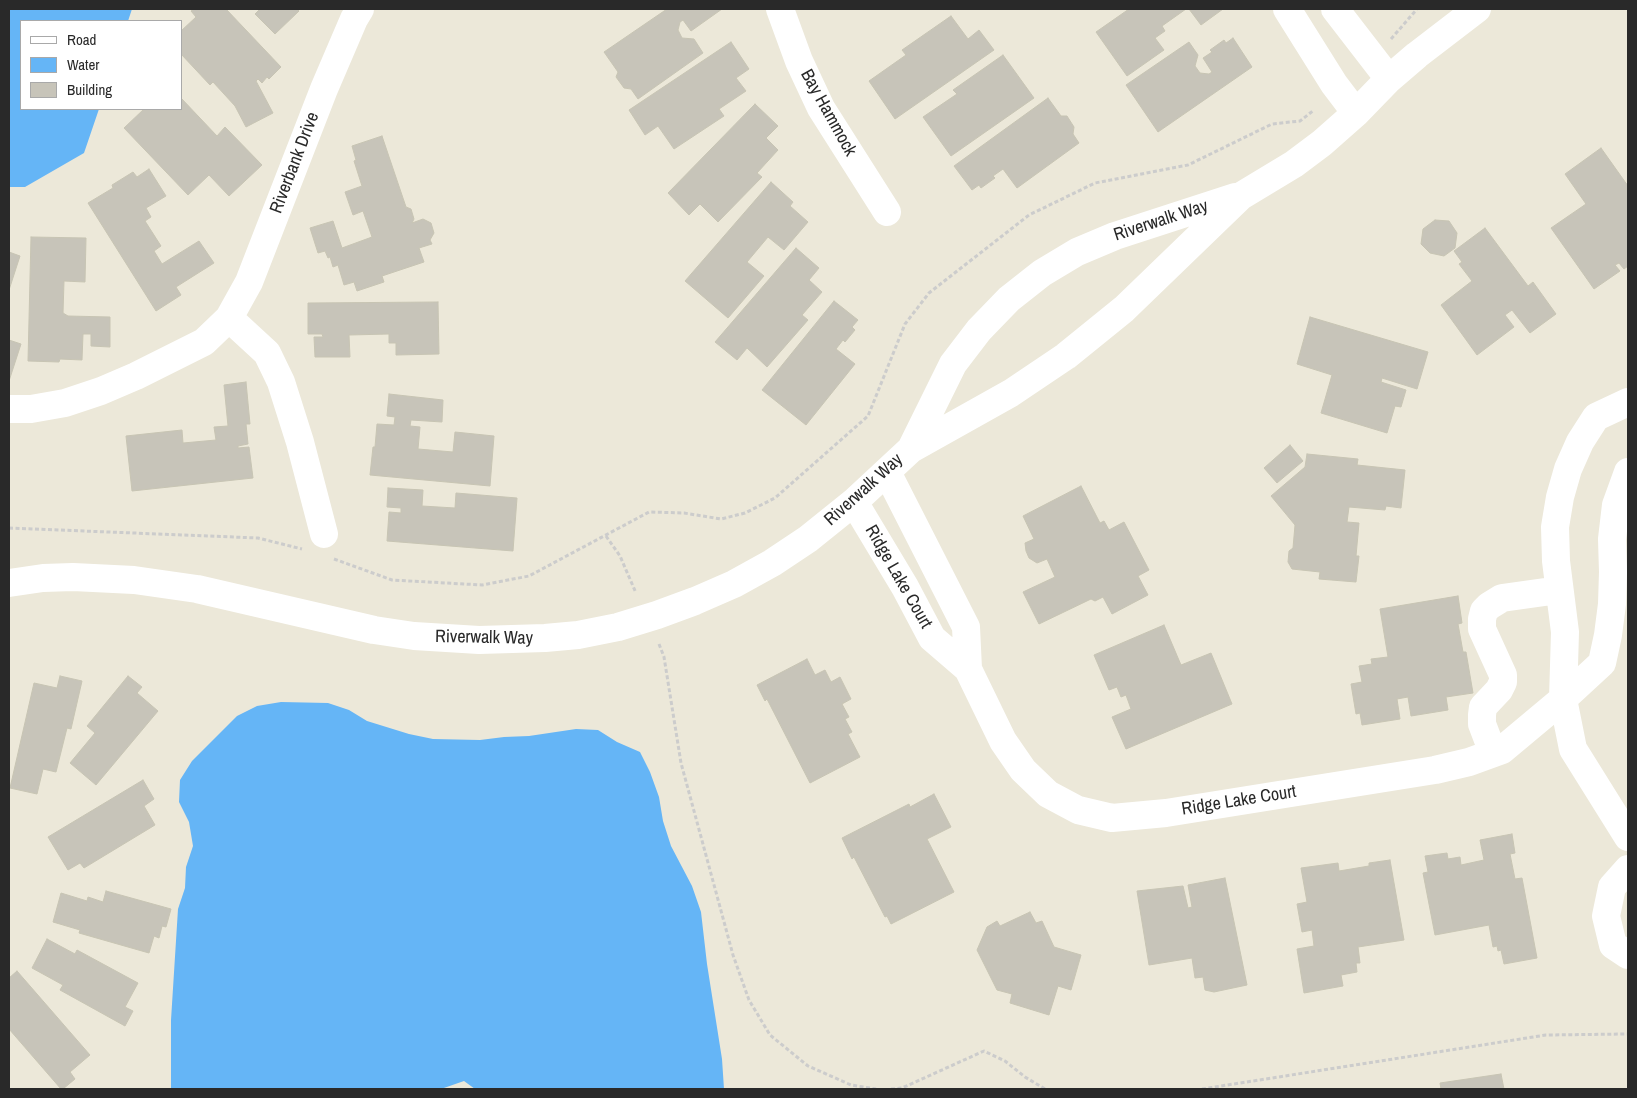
<!DOCTYPE html>
<style>
body{margin:0}
#map{position:relative;width:1637px;height:1098px;overflow:hidden;background:#ece8d9;font-family:"Archivo Narrow",sans-serif}
canvas{display:block}
.frame{position:absolute;inset:0;border:10px solid #292929;pointer-events:none}
.legend{position:absolute;left:20px;top:20px;width:162px;height:90px;box-sizing:border-box;background:#fff;border:1px solid #a9a9a9;margin:0;padding:6px 9px;list-style:none;font-size:15px;color:#292929}
.legend li{display:flex;align-items:center;gap:10px;height:25px}
.legend b{width:25px;border:1px solid #a9a9a9}
</style>
<div id="map">
<canvas width="1637" height="1098"></canvas>
<div class="frame"></div>
<ul class="legend">
<li><b style="height:6px;background:#fff"></b>Road</li>
<li><b style="height:14px;background:#65b5f6"></b>Water</li>
<li><b style="height:14px;background:#c7c4b9"></b>Building</li>
</ul>
</div>
<script>
const g = document.querySelector('canvas').getContext('2d');
g.lineJoin = 'round';
function fill(path, color) { g.fillStyle = color; g.fill(path, 'evenodd'); }
const shape = rows => new Path2D(rows.map(r => 'M' + r).join(''));
function stroke(path, color, width, dash) { g.strokeStyle = color; g.lineWidth = width; g.lineCap = dash ? 'butt' : 'round'; g.setLineDash(dash || []); g.stroke(path); }
function label(font, color, halo, rows, align = 'center') {
  g.font = font + ' "Archivo Narrow",sans-serif'; g.lineWidth = 4; g.setLineDash([]); g.textBaseline = 'middle'; g.strokeStyle = halo; g.fillStyle = color; for (const [text, x, y, turn = 0] of rows) {
    g.save(); g.translate(x, y); g.rotate((+turn || 0) * Math.PI / 180); g.textAlign = isNaN(turn) ? turn : align; if (halo) g.strokeText(text, 0, 0); g.fillText(text, 0, 0); g.restore();
  }
}
fill(shape([
 [9,9,132,9,128,21,21,21,21,109,99,109,84,153,25,187,9,187],
 [281,702,328,703,349,710,367,721,409,734,433,739,480,740,504,737,529,736,576,729,598,730,617,742,640,752,650,772,659,797,663,821,671,846,692,886,701,912,707,964,722,1059,724,1089,475,1089,464,1081,441,1089,171,1089,171,1020,178,909,185,888,186,867,193,846,189,822,179,802,180,780,192,761,237,716,257,706]
]), '#65b5f6');
const building = shape([
 [194,9,226,9,281,67,269,79,267,77,262,83,258,79,256,81,273,113,246,127,235,106,213,82,210,85,181,54,181,31,196,17,191,11,194,9],
 [260,9,297,9,299,11,275,34,255,14,260,9],
 [667,9,722,9,691,31,683,20,680,22,678,30,682,38,694,39,703,53,638,99,631,89,624,88,616,77,618,72,604,52,667,9],
 [1129,9,1186,9,1162,26,1165,31,1155,38,1164,50,1127,76,1096,32,1129,9],
 [1189,9,1223,9,1201,25,1189,9],
 [951,16,968,39,979,30,994,50,895,119,869,81,906,55,902,50,951,16],
 [1233,38,1252,67,1158,132,1126,85,1189,42,1198,55,1195,66,1200,73,1209,74,1212,72,1203,58,1212,52,1210,50,1224,40,1226,43,1233,38],
 [731,42,749,69,736,78,746,91,719,109,724,116,674,149,658,126,645,135,629,110,731,42],
 [1003,55,1034,98,951,156,923,117,957,94,953,90,1003,55],
 [181,98,217,136,225,127,262,165,229,196,209,175,188,195,124,128,144,109,181,109,181,98],
 [1048,98,1061,116,1067,116,1074,127,1073,134,1079,143,1017,188,1003,169,993,176,995,178,981,188,979,185,972,190,954,166,1048,98],
 [755,104,778,126,766,138,778,150,757,173,762,177,718,222,700,204,689,215,668,193,755,104],
 [382,136,406,207,411,209,414,219,412,223,423,219,431,223,434,233,430,240,432,244,419,248,424,262,382,276,384,282,357,291,354,282,344,285,338,265,333,267,330,257,328,258,325,251,318,253,310,228,333,221,342,248,372,237,363,211,353,215,345,192,362,186,354,161,356,160,352,146,382,136],
 [1601,148,1628,186,1628,266,1624,269,1619,263,1615,265,1620,271,1594,289,1551,228,1586,204,1565,174,1601,148],
 [149,169,166,196,146,208,151,217,145,221,161,246,154,251,162,264,199,241,214,263,176,287,181,295,156,311,88,203,113,188,112,185,133,172,137,177,149,169],
 [771,182,793,202,790,206,808,222,784,250,768,237,747,262,764,276,728,318,685,281,771,182],
 [1435,220,1449,221,1457,233,1455,248,1444,256,1430,253,1421,244,1423,229,1435,220],
 [1485,228,1528,286,1533,282,1556,314,1530,333,1512,310,1505,315,1514,327,1477,355,1441,305,1472,281,1459,264,1462,262,1454,251,1485,228],
 [31,237,86,238,85,282,64,281,63,313,68,316,110,317,110,347,91,346,91,334,83,334,82,360,60,359,59,362,28,361,31,237],
 [796,248,819,268,809,280,822,292,802,315,808,320,767,367,747,348,737,360,715,342,796,248],
 [9,252,20,256,9,290,9,252],
 [834,301,858,320,852,327,855,330,845,342,843,340,836,349,855,364,806,425,762,390,834,301],
 [438,302,439,354,396,355,396,343,389,343,389,334,349,335,350,357,315,357,314,337,323,337,322,334,308,334,308,303,438,302],
 [1310,317,1428,352,1417,389,1382,378,1381,382,1406,390,1401,407,1395,406,1387,433,1321,413,1332,375,1297,364,1310,317],
 [9,340,21,344,9,381,9,340],
 [246,382,250,424,246,424,248,444,238,446,238,448,249,447,253,478,132,491,126,436,182,430,183,443,216,440,214,427,228,426,224,385,246,382],
 [389,394,443,400,442,422,411,420,410,426,420,427,418,449,453,452,455,432,494,436,490,486,370,475,373,447,375,447,377,424,394,425,395,417,387,416,389,394],
 [1290,445,1303,461,1277,483,1264,468,1290,445],
 [1307,454,1358,459,1357,465,1405,470,1401,508,1386,506,1385,510,1349,507,1347,522,1359,523,1356,556,1359,556,1356,582,1319,579,1320,572,1292,569,1288,562,1289,551,1293,548,1295,525,1271,496,1305,467,1307,454],
 [1081,486,1100,523,1104,521,1109,530,1124,522,1149,570,1138,576,1148,595,1112,614,1103,597,1095,601,1091,599,1039,624,1023,592,1055,577,1047,559,1037,563,1029,558,1026,551,1025,543,1034,539,1023,516,1081,486],
 [388,488,423,490,422,506,455,508,456,493,517,498,513,551,387,541,389,512,401,513,401,508,387,507,388,488],
 [1458,596,1462,623,1458,624,1463,652,1466,652,1473,693,1446,697,1448,710,1411,716,1408,697,1397,699,1400,719,1362,725,1360,713,1356,714,1351,684,1362,682,1359,666,1372,664,1371,659,1388,657,1380,609,1458,596],
 [1164,625,1181,665,1211,653,1232,704,1126,749,1112,717,1131,709,1126,695,1121,697,1117,687,1109,690,1094,655,1164,625],
 [807,659,815,675,825,670,831,682,840,677,851,699,842,704,849,717,845,719,852,732,848,734,860,757,810,783,767,699,765,701,757,685,807,659],
 [60,676,82,681,71,729,67,728,56,772,43,769,37,794,10,788,34,683,57,688,60,676],
 [128,676,142,687,137,693,158,711,96,785,70,763,95,733,87,726,128,676],
 [143,780,154,799,144,806,155,825,84,868,80,863,68,870,48,837,143,780],
 [934,794,951,827,927,839,954,892,891,924,887,916,885,917,854,857,852,859,842,838,909,804,910,807,934,794],
 [1512,834,1515,853,1510,854,1515,879,1522,878,1537,958,1504,964,1501,950,1498,951,1497,946,1493,947,1489,925,1435,935,1423,873,1428,872,1425,856,1447,853,1448,859,1460,857,1461,865,1484,860,1480,840,1512,834],
 [1390,860,1404,940,1358,947,1360,963,1356,963,1357,972,1341,975,1343,986,1304,993,1297,949,1314,946,1312,930,1302,932,1297,904,1307,902,1301,868,1338,863,1339,871,1369,866,1369,863,1390,860],
 [1225,878,1247,985,1214,992,1205,990,1203,977,1195,978,1192,958,1149,965,1137,891,1183,886,1188,908,1192,907,1188,885,1225,878],
 [106,891,171,909,166,927,162,926,159,938,154,936,149,953,79,933,80,930,53,922,61,893,87,901,88,897,103,902,106,891],
 [1030,912,1036,923,1042,921,1054,947,1081,955,1071,990,1058,986,1049,1015,1010,1003,1012,994,997,990,977,950,987,927,997,921,1000,926,1030,912],
 [47,939,75,954,77,950,138,983,125,1007,133,1011,125,1026,60,990,63,985,32,968,47,939],
 [17,971,90,1055,70,1072,75,1079,63,1089,61,1089,9,1029,9,978,17,971],
 [1501,1074,1504,1089,1441,1089,1440,1083,1501,1074]
]);
fill(building, '#c7c4b9');
stroke(building, '#c7c4b3', 1);
stroke(shape([
 [1391,39,1417,9],
 [9,528,258,538,302,549],
 [606,536,620,556,636,593],
 [334,559,392,580,482,585,529,576,649,512,684,513,721,519,745,513,775,498,868,416,905,324,929,293,1029,215,1095,183,1188,165,1272,124,1300,121,1314,110],
 [659,644,664,657,681,763,733,955,749,1000,770,1035,808,1066,851,1085,876,1089],
 [891,1089,902,1088,984,1051,1005,1061,1025,1077,1045,1089],
 [1202,1089,1546,1035,1628,1034]
]), '#ccc', 3, [4, 2.5]);
stroke(shape([
 [780,9,799,61,821,108,887,212],
 [1287,9,1334,84,1356,113],
 [1335,9,1389,79],
 [229,318,267,353,281,382,300,442,324,534],
 [1628,402,1596,417,1580,442,1568,469,1560,497,1555,527,1556,561,1565,632,1563,699,1573,749,1628,837],
 [9,409,31,409,65,403,101,391,136,376,204,342,229,318,249,282,324,89,354,19,360,9],
 [911,449,953,364,979,330,1009,299,1042,273,1077,252,1115,236,1235,197],
 [887,472,966,627,968,669,1003,741,1023,770,1048,794,1078,810,1112,818,1166,813,1435,770,1469,762,1502,750,1563,699,1602,663,1608,635,1612,604,1613,572,1612,539,1616,505,1628,472],
 [854,502,905,587,932,638,968,669],
 [9,583,43,578,73,577,134,580,197,589,374,630,414,636,479,640,545,638,578,635,618,627,657,615,695,601,734,584,772,563,808,539,854,502,911,449,1011,393,1066,356,1124,309,1241,196,1294,164,1322,143,1356,113,1389,79,1417,55,1477,9],
 [1493,753,1482,724,1482,715,1483,707,1499,690,1503,682,1503,675,1482,629,1482,619,1484,611,1489,606,1502,598,1559,590],
 [1628,869,1612,887,1606,916,1613,945,1628,955]
]), '#fff', 28);
label('18px', '#292929', '#fff', [
 ["Bay Hammock",828,113,61],
 ["Riverbank Drive",295,163,-69],
 ["Riverwalk Way",1161,221,-18],
 ["Riverwalk Way",864,490,-42],
 ["Ridge Lake Court",898,577,60],
 ["Riverwalk Way",484,638,1],
 ["Ridge Lake Court",1239,801,-9]
]);
</script>
